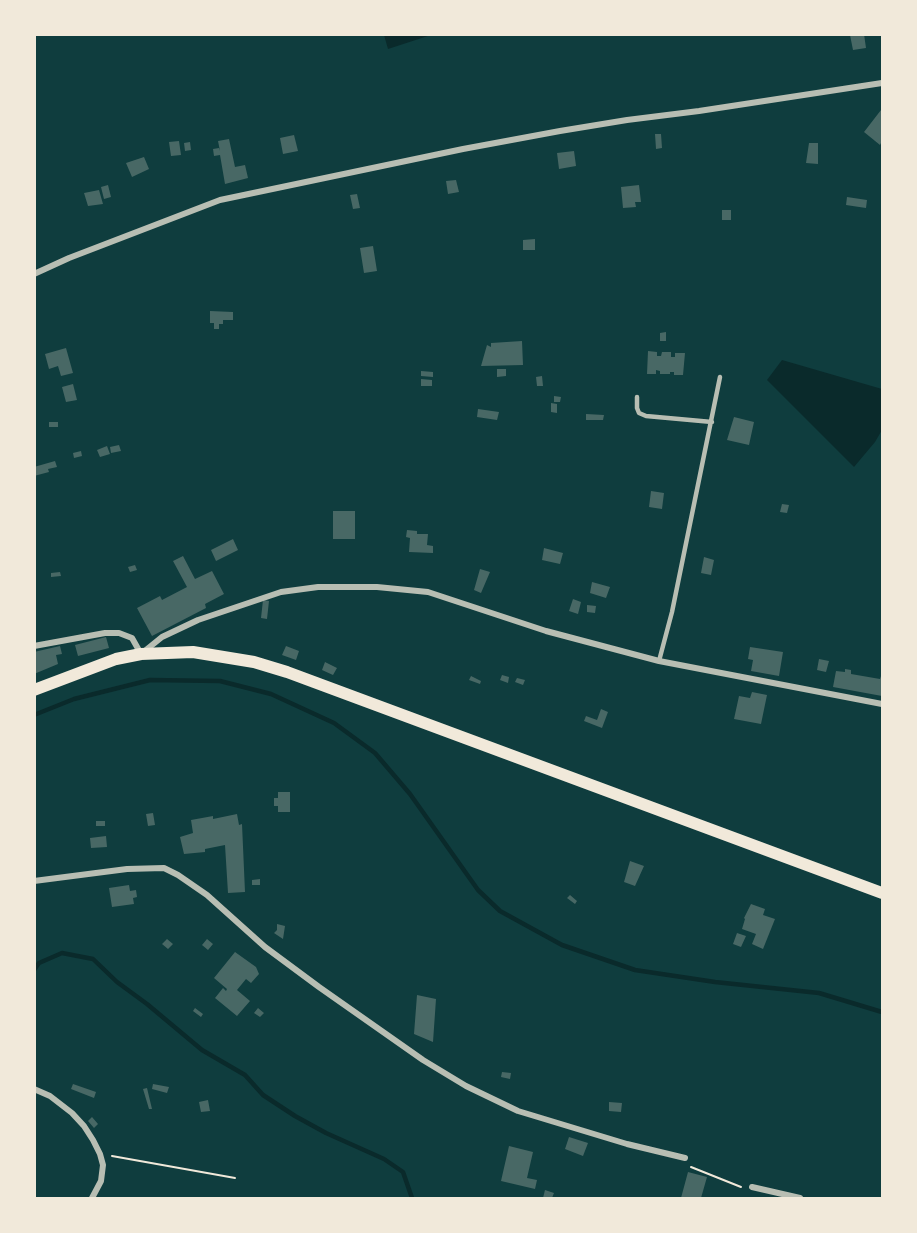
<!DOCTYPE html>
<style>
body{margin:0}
#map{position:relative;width:917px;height:1233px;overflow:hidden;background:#0f3d3e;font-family:"Titillium Web",sans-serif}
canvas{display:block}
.frame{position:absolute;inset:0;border:36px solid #f1e9da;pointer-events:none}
</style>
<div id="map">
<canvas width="917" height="1233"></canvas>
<div class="frame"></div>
</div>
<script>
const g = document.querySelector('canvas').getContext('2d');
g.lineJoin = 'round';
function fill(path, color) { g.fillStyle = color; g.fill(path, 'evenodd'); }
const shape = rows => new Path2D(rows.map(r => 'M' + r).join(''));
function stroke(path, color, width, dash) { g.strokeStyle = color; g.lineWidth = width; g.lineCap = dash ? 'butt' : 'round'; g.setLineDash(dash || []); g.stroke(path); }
fill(shape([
 [384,35,384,34,431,35,388,49],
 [782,360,882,389,882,430,875,442,854,467,767,380]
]), '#0a2a2b');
stroke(shape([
 [34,715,74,699,150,680,220,681,271,694,334,723,375,753,410,794,478,890,500,911,562,945,635,970,715,982,819,993,882,1012],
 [34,970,39,963,62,953,93,959,117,982,147,1004,202,1050,245,1075,263,1095,295,1116,326,1133,384,1159,403,1172,412,1198]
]), '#0a2a2b', 4.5);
fill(shape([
 [864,34,866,48,853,50,850,35],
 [881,110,882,141,880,145,864,132],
 [655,134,661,134,662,148,656,149],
 [294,135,298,151,283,154,280,138],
 [229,139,235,167,245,165,248,178,225,184,220,155,214,156,213,149,219,148,220,151,218,141],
 [179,141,181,155,171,156,169,142],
 [190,142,191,150,185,151,184,143],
 [809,143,818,143,818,164,806,163],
 [574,151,576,166,559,169,557,153],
 [144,157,149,169,132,177,126,163],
 [456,180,459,192,448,194,446,181],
 [108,185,111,197,104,199,101,187],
 [639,185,641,202,635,202,636,207,623,208,621,187],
 [99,190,103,204,88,206,84,193],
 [357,194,360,208,353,209,350,195],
 [847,197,867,200,866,208,846,205],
 [722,210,731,210,731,220,722,220],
 [535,239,535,250,523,250,523,240],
 [373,246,377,271,364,273,360,248],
 [210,311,233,312,233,320,223,320,223,324,219,324,219,329,214,329,214,323,210,323],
 [666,332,666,341,660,341,660,333],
 [522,341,523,365,481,366,487,345,491,347,491,343],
 [66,348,73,373,61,376,58,366,49,369,45,354],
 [648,351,657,352,657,356,661,356,662,352,671,352,671,357,675,357,675,353,685,353,683,375,674,375,674,372,670,372,670,374,660,374,660,371,656,370,656,374,647,374],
 [497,369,506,369,506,376,497,377],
 [421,371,433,372,433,377,421,376],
 [542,376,543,386,537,386,536,377],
 [421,379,432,380,432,386,421,386],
 [73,384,77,400,66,402,62,387],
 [554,396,561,397,560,402,554,402],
 [551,403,557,404,557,413,551,412],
 [478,409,499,412,497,420,477,417],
 [586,414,604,415,603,420,586,420],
 [734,417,754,422,749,445,727,440],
 [49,422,58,422,58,427,49,427],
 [119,445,121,451,111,453,110,447],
 [107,446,110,454,100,457,97,450],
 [81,451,82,456,74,458,73,453],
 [55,461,57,467,48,469,49,472,34,476,34,467],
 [651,491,664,493,662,509,649,507],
 [782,504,789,505,787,513,780,512],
 [333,511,355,511,355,539,333,539],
 [407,530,417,531,417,534,428,534,427,545,433,546,433,553,409,552,410,538,406,537],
 [233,539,238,550,216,561,211,550],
 [544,548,563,553,560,564,542,560],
 [183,556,195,579,212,571,224,594,205,604,206,608,152,636,137,608,160,596,162,600,187,587,173,561],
 [704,557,714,560,711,575,701,573],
 [135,565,137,570,130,572,128,567],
 [480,569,490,572,481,593,474,590],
 [60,572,61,576,51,577,51,573],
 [592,582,610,587,606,598,590,593],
 [573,599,581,602,578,614,569,611],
 [263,600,269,601,267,619,261,618],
 [587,605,596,606,595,613,587,612],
 [106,637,109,648,78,656,75,645],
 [60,646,62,654,56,655,58,664,34,674,34,652],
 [286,646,299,651,296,660,282,655],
 [750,647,783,652,779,676,751,671,753,660,748,659],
 [819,659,829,661,826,672,817,670],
 [325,662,337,668,333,675,322,670],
 [845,669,851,670,851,674,880,679,882,673,882,696,833,687,836,671,845,672],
 [502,675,509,677,508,683,500,680],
 [471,676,481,681,480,684,469,680],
 [517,678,525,680,523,685,515,682],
 [752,692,767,695,761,724,734,719,739,696,750,698],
 [601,709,608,712,602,728,584,721,586,716,597,720],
 [278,792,290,792,290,812,278,812,278,806,274,806,274,798,278,798],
 [153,813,155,825,148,826,146,814],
 [237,814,239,825,242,824,245,892,228,893,225,845,205,849,205,852,184,854,180,837,193,833,191,820,213,816,213,819],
 [96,821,105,821,105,826,96,826],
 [106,836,107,847,91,848,90,838],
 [630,861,644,866,635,886,624,882],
 [260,879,260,885,252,885,252,880],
 [129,885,130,891,136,890,137,897,133,898,134,904,112,907,109,888],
 [570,895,577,901,575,904,567,898],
 [751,904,765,909,763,915,775,919,763,949,752,944,756,934,742,929,745,919,744,918],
 [277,924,285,926,283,939,274,933,277,930],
 [737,933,746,936,741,947,733,944],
 [167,939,173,944,168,949,162,944],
 [207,939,213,944,208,950,202,945],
 [235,952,256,967,259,974,251,983,246,979,237,990,250,1001,237,1016,215,998,223,988,226,991,227,989,214,978],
 [417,995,436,999,433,1042,414,1034],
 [195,1008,203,1014,201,1017,193,1011],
 [258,1008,264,1013,260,1017,254,1013],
 [502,1072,511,1073,510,1079,501,1077],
 [73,1084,96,1092,94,1098,71,1089],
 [153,1084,169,1087,167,1093,152,1089],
 [147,1088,152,1109,149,1109,143,1089],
 [208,1100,210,1111,201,1112,199,1102],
 [609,1102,622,1103,621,1112,609,1111],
 [92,1117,98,1124,94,1128,88,1121],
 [569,1137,588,1143,583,1156,565,1149],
 [509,1146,533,1152,527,1178,537,1180,535,1189,501,1181],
 [688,1172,707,1177,701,1198,681,1198],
 [545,1190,554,1193,552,1198,543,1198]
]), '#486865');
stroke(shape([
 [112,1156,235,1178],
 [691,1167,741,1187]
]), '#f1e9da', 2);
stroke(shape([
 [637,397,637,408,639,413,646,416,712,422],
 [659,661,672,612,720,377]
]), '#b8beb3', 4.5);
stroke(shape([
 [34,274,69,258,220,200,463,149,560,131,627,120,699,111,882,83],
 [34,646,105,633,119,633,132,638,141,654,162,637,198,620,281,592,318,587,377,587,428,592,546,631,659,661,882,704],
 [34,881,127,869,164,868,178,875,207,895,265,947,319,987,423,1060,466,1086,518,1111,627,1144,685,1158],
 [34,1089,50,1096,72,1113,84,1126,93,1140,100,1154,103,1165,101,1181,92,1198],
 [752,1187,800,1198]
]), '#b8beb3', 6);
stroke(shape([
 [34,690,116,659,141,654,193,652,254,662,287,672,882,893]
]), '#f1e9da', 12);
</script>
